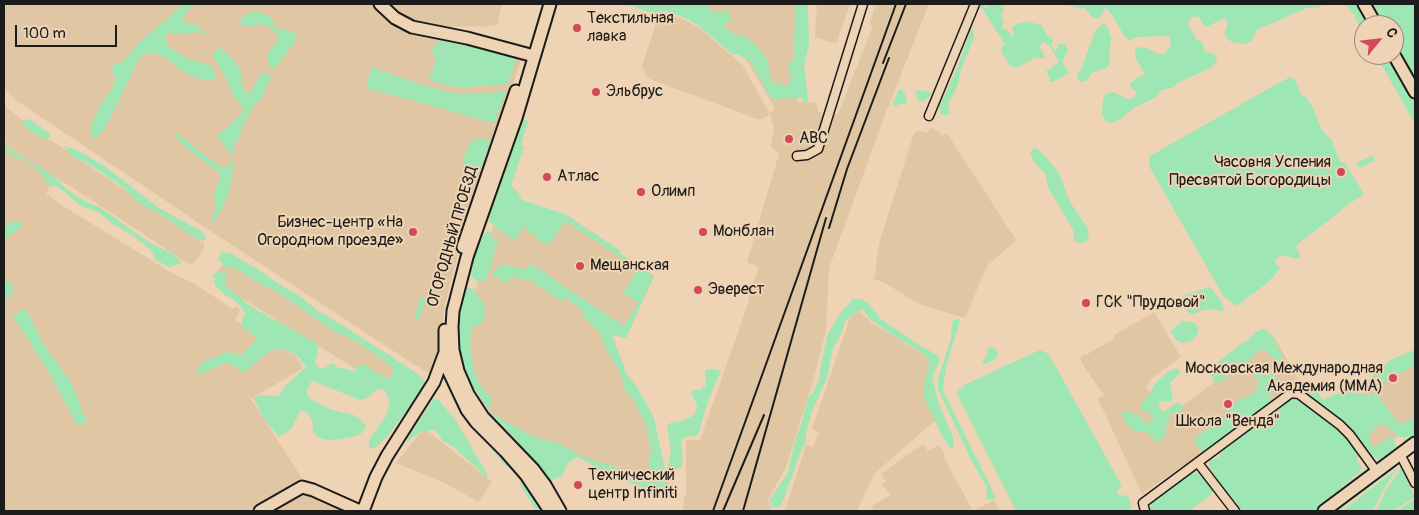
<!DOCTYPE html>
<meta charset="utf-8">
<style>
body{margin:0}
#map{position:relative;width:1419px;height:515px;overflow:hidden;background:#eed4b5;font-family:Pangolin,sans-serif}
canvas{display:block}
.frame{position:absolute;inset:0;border:5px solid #1c1c1c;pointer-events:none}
.north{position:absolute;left:1354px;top:15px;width:50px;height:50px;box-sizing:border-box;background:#eed4b5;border:1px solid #9a8a78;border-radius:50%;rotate:61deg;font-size:14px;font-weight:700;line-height:20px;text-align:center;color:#1c1c1c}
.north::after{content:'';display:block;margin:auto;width:18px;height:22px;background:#d1495b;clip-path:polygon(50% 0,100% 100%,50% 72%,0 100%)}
.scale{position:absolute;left:15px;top:25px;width:102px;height:22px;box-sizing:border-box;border:2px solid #1c1c1c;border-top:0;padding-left:6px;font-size:15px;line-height:18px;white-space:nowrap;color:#1c1c1c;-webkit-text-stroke:4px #eed4b5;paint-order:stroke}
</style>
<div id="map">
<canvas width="1419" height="515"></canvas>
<div class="frame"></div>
<div class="north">С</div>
<div class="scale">100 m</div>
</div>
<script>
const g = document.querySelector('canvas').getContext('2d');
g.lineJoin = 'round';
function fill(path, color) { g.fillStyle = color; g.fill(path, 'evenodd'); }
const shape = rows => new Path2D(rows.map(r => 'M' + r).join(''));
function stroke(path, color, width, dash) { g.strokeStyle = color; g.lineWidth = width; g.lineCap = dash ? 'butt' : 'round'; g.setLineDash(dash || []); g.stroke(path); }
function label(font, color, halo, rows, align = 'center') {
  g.font = font + ' Pangolin,sans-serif'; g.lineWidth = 4; g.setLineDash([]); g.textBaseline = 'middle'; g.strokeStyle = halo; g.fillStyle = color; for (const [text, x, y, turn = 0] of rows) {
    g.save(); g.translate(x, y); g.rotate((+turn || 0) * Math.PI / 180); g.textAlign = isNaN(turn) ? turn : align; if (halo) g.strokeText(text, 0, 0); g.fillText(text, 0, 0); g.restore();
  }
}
fill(shape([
 [4,4,374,4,383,13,517,53,521,58,521,60,463,234,448,292,444,309,440,352,433,370,428,373,407,360,212,232,17,101,4,88],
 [389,4,502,4,497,26,444,27,416,23,396,9,394,9],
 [663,4,801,4,797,102,817,103,818,112,838,114,873,26,869,24,876,4,929,4,885,115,829,268,826,330,813,381,786,467,768,500,771,508,769,511,683,511,684,496,686,495,686,440,700,440,749,301,748,298,759,267,747,262,779,154,771,147,774,129,770,114,760,120,647,78,642,66,660,11,682,19,700,28,720,46,742,64,770,114,775,108,746,59,714,28],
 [817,4,850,4,836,44,815,37],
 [4,105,28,125,204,243,204,249,194,263,189,264,56,177,46,193,63,206,177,276,190,281,233,309,235,306,240,310,235,320,296,356,303,368,251,399,302,478,247,511,4,511,4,142,28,158,4,141],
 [931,127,940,133,942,136,947,133,1016,240,987,266,965,318,919,304,883,282,873,279,877,270,875,269,880,240,914,133,918,131,928,133],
 [501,199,557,213,654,276,626,338,604,333,656,426,650,488,531,437,490,412,482,401,461,342],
 [229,261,423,383,424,389,416,401,410,403,216,282,214,276,224,262],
 [858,312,860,312,872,323,931,359,924,397,938,418,875,473,857,511,785,511,806,445,813,447,819,432,812,429,851,315],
 [1154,312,1181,357,1152,378,1146,387,1153,396,1166,418,1274,337,1300,382,1195,463,1191,461,1142,494,1098,399,1104,395,1084,367,1080,358,1084,354,1086,355,1115,338,1114,335],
 [1415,351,1415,424,1374,454,1327,405],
 [424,428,492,482,478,502,447,484,396,463],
 [923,444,928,451,939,445,945,455,943,456,973,511,994,500,1000,511,874,511,871,507,890,495,882,484,886,482,881,474],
 [304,494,308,494,343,511,273,511]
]), '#e1c6a4');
fill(shape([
 [184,4,196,4,185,13,182,19,187,23,194,24,208,34,194,32,179,34,165,34,166,41,169,47,188,59,211,65,217,77,211,80,203,80,183,72,166,58,152,53,145,54,140,58,136,65,105,129,94,139,90,133,91,126,101,104,114,85,115,78,112,71,113,64,121,63,126,58,141,41],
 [625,4,705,4,714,13,729,10,731,20,723,26,737,36,746,36,763,53,768,62,771,83,778,82,785,87,789,83,791,74,788,67,789,62,794,61,795,4,808,4,809,44,804,65,808,101,805,105,801,98,776,99,771,98,750,61,739,55,732,54,698,25,683,17,662,10,656,14],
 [979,4,984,4,986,9,989,4,1003,4,1004,8,1001,16,1004,21,1002,27,1004,29,1007,29,1012,37,1014,34,1012,28,1017,24,1031,21,1033,23,1042,25,1046,34,1054,41,1051,45,1056,52,1059,44,1065,44,1068,50,1062,62,1069,73,1053,82,1051,82,1046,71,1059,62,1049,45,1044,42,1039,46,1046,58,1035,58,1018,67,1012,67,1001,52,1002,47,1005,44],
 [1067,4,1323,4,1318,8,1307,8,1261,28,1257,30,1251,41,1246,44,1232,42,1226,38,1225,32,1228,22,1225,18,1206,27,1202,23,1200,18,1195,16,1191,18,1188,22,1189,27,1197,40,1202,42,1205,51,1214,54,1217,58,1216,63,1212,67,1180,82,1172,88,1162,90,1155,98,1135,107,1119,120,1111,123,1106,121,1102,115,1103,99,1106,94,1111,92,1116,93,1125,98,1131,99,1135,96,1136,91,1132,89,1130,84,1134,80,1145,74,1136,59,1135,48,1145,47,1159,54,1164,54,1171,46,1169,36,1136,37,1130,41,1125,37,1110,12,1105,8,1103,14,1098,19,1091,16,1085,8,1078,9],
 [1345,4,1360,4,1362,7,1362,12,1360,14,1367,19,1370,25,1364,25,1364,30,1357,22,1355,17,1357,15,1353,14],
 [1372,4,1415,4,1415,79,1394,42,1394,25,1384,25],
 [251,12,259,12,270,16,276,29,294,31,296,40,274,70,271,68,267,61,268,53,278,40,278,36,270,27,259,24,249,27,241,25,240,22,242,18],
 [1102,24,1107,25,1111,39,1109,54,1110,65,1106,68,1092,73,1088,79,1084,82,1079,81,1077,76,1082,67,1095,31],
 [971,28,974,31,974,38,962,67,958,84,948,106,950,114,945,116,940,113,939,107,958,66],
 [442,39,517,56,508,84,455,88,430,80,428,73,433,73,436,55,430,54,437,43],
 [220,47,236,63,242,72,242,83,247,94,250,94,258,79,262,73,265,72,271,76,263,96,253,107,241,130,238,141,233,146,234,160,228,196,214,223,212,219,216,208,214,192,219,182,219,173,182,144,174,135,177,134,181,136,214,162,224,168,228,167,232,161,233,157,231,154,217,135,229,126,245,110,234,97,228,82,212,55],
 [1376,55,1386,55,1393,59,1415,93,1415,124],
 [371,67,419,84,455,94,506,92,494,123,366,88],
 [1289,76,1296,81,1301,95,1306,97,1314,110,1319,124,1324,133,1331,139,1340,162,1345,163,1364,194,1340,210,1341,211,1299,243,1296,247,1301,257,1297,259,1283,255,1274,261,1280,269,1267,283,1237,306,1224,297,1149,166,1150,156,1282,81,1287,79],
 [899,89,905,93,907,104,904,103,895,106,892,105],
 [920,90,930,92,931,95,924,101,919,101,915,92],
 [25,119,31,120,49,133,50,136,47,139,41,138,25,127,23,120],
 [523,119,528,121,521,145,524,147,511,186,518,192,522,200,565,214,621,251,620,253,654,276,626,338,612,335,627,375,637,387,654,418,669,488,666,498,664,492,658,489,651,491,637,486,610,475,578,457,571,460,566,466,563,475,551,481,528,453,490,412,532,436,560,444,586,458,615,467,636,477,643,478,648,473,651,449,646,425,633,399,624,388,621,374,604,345,600,333,583,316,584,312,565,297,563,302,527,279,520,279,513,276,510,277,509,283,492,276,493,272,498,267,506,264,525,270,528,267,528,265,530,264,543,271,556,281,624,326,639,303,623,293,638,269,565,221,550,243,547,245,538,240,538,239,523,227,515,241,494,226,490,222,489,214,509,161,508,155,518,128],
 [479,138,491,141,478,174,469,168,464,163,464,157,470,144,474,140],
 [4,145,64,183,58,182,77,197,101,208,150,243,175,255,182,263,169,267,156,260,151,250,133,236,113,224,98,212,81,206,57,186,54,185,54,187,47,184,42,174,26,160,16,158,4,150],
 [63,146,77,150,106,167,159,208,203,232,206,239,203,241,192,236,166,218,139,203,123,187,87,163,73,157],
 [1035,147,1047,158,1059,173,1070,202,1087,227,1089,237,1087,241,1081,243,1075,242,1073,230,1048,187,1045,174,1034,162,1030,153],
 [1372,156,1374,156,1375,160,1360,168,1358,167,1357,162],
 [14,221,21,223,22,227,4,240,4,227],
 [487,231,492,232,490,238,499,239,495,249,492,265,485,280,478,282,471,276,469,265,479,238,482,238],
 [222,252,230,253,256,268,280,285,303,298,315,309,350,330,415,372,424,380,425,386,386,438,373,449,369,448,369,440,386,416,390,401,384,390,377,389,367,398,360,400,313,381,310,383,307,392,309,398,329,409,354,415,363,422,366,427,362,433,356,436,334,440,323,439,313,433,313,422,307,413,301,410,291,429,279,437,264,419,253,398,260,395,279,396,285,386,306,367,298,356,284,349,276,349,266,354,244,372,240,371,233,365,226,363,198,375,198,367,204,362,226,352,241,355,256,340,255,336,242,327,241,323,245,313,241,307,233,299,225,295,215,285,213,274,220,272,227,274,225,282,227,287,238,295,250,306,318,344,318,352,315,363,320,368,325,368,330,364,334,364,336,368,344,368,355,372,357,366,364,364,373,371,389,379,392,376,393,369,391,366,357,342,330,329,279,293,257,282,238,270,232,267,225,267,218,259],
 [4,276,12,285,13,292,12,295,5,298,4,296],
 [1209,287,1213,290,1221,301,1224,310,1221,311,1212,309,1203,310,1195,314,1189,313,1185,308,1182,301,1185,295],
 [468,288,475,289,474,293,480,297,485,307,484,321,472,328,471,331,470,346,473,366,479,384,491,397,492,404,490,407,487,408,467,378,455,343,459,333,458,311,463,293],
 [421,297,426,298,419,319,414,318],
 [853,299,861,299,868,303,882,320,921,346,937,355,940,361,932,377,939,404,953,437,954,448,950,448,942,436,924,397,925,377,929,367,928,359,920,351,894,336,871,320,862,309,846,320,841,334,833,349,827,378,812,411,806,432,806,442,800,453,783,501,780,507,773,507,769,501,788,473,795,441,802,422,808,397,812,394,819,380,822,358,828,334,841,312],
 [23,309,26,309,44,345,70,381,78,398,82,412,87,421,85,424,77,425,47,369,16,321,13,315],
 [958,319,960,321,946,367,943,390,996,498,990,500,986,498,987,487,971,460,938,389,938,379,951,338,952,323,954,320],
 [1183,321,1195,323,1199,330,1197,335,1191,341,1182,343,1175,339,1171,332,1176,326],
 [1264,329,1272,335,1282,355,1283,364,1278,362,1267,351,1260,350,1255,353,1251,359,1224,380,1217,382,1214,381,1211,372,1213,366,1241,344,1249,339,1256,332],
 [988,347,995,348,998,354,996,359,985,364,982,363,987,355],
 [1040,350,1047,353,1052,360,1121,484,1122,486,1117,491,1119,496,1125,495,1129,498,1132,511,1016,511,957,394,958,391,964,385],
 [1415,350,1415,365,1376,387,1372,389,1369,386,1367,382,1381,367,1392,359],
 [713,369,721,371,708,401,698,435,684,437,681,444,683,458,681,467,672,472,668,466,671,452,667,425,670,423,684,420,694,415,697,408,697,405,691,392,694,390,701,390,706,385,705,374,706,370],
 [1176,369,1180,370,1180,373,1170,383,1173,397,1170,401,1162,401,1158,406,1160,410,1165,411,1176,403,1181,404,1183,408,1179,414,1176,415,1172,413,1169,415,1170,420,1166,426,1165,436,1160,441,1156,441,1153,440,1146,431,1136,432,1125,423,1122,413,1124,410,1138,415,1145,423,1152,421,1153,417,1151,414,1142,411,1141,404,1150,394,1154,384,1169,371],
 [1250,370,1271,371,1282,386,1269,396,1270,406,1295,396,1299,388,1307,383,1312,383,1323,400,1333,395,1347,391,1358,392,1367,396,1376,393,1397,421,1401,423,1406,422,1415,417,1415,435,1404,444,1402,442,1409,437,1400,437,1396,435,1385,424,1380,425,1372,431,1369,440,1374,447,1379,445,1387,438,1392,438,1395,441,1396,446,1398,445,1400,447,1389,461,1383,460,1376,462,1379,459,1363,452,1358,454,1357,459,1362,468,1359,472,1334,493,1369,467,1369,470,1315,511,1238,511,1236,500,1229,501,1214,479,1213,472,1209,466,1209,462,1211,459,1218,458,1220,455,1223,445,1205,455,1193,440,1226,415,1224,412,1241,399,1258,392,1255,387,1260,383],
 [434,398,439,400,457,422,487,474,487,478,454,447,443,441,436,431,433,430,420,432,406,443,408,437],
 [472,425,511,463,506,467],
 [1395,463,1397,467,1338,511,1332,511],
 [1401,468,1415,497,1393,511,1376,511,1386,490],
 [1397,469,1383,490,1373,511,1342,511],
 [1193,472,1204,474,1214,489,1210,496,1189,511,1147,511,1154,500],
 [525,480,545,511,537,511,519,484],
 [1415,499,1415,511,1397,511]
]), '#9ee6b4');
const street = shape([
 [929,116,975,4],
 [797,156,807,155,818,149,863,4],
 [1400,454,1415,483],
 [1198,463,1235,511],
 [1145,511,1143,503,1291,393,1299,394,1340,425,1350,435,1377,472]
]);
const secondary = shape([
 [380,4,395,18,412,27,467,38,534,56],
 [550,4,516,118,467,257,453,311,452,327,453,350,458,371,468,394,483,417,533,469,545,485,560,511],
 [1364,4,1376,25],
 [1394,55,1415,92],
 [463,247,516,91],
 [445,330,445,352,449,372,467,410,476,422,505,451,526,475,550,511],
 [260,511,302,487,313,490,360,511],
 [363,511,376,477,387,456,434,382,444,355],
 [1324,511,1415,443]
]);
stroke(street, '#1c1c1c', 11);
stroke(secondary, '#1c1c1c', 15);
stroke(street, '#eed4b5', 8);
stroke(secondary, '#eed4b5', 11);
stroke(shape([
 [883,63,906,4],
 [829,228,847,169,889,58],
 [713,511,896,4],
 [723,511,764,415],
 [743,511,826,218]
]), '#1c1c1c', 2);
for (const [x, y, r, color] of [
 [577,28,5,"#d1495b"],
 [596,92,5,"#d1495b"],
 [789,139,5,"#d1495b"],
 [1341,172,5,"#d1495b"],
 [547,177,5,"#d1495b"],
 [641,192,5,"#d1495b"],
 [413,232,5,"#d1495b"],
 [703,232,5,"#d1495b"],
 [580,266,5,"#d1495b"],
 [698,290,5,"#d1495b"],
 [1086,303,5,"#d1495b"],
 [1393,378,5,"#d1495b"],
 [1228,404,5,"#d1495b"],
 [578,485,5,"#d1495b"]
]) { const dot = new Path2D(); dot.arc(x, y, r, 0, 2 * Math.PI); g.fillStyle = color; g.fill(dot); stroke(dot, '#eed4b5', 2); }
label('16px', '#1c1c1c', '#eed4b5', [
 ["Текстильная",587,19],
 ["лавка",587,37],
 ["Эльбрус",606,92],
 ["ABC",799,139],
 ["Часовня Успения",1331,163,"right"],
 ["Пресвятой Богородицы",1331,181,"right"],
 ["Атлас",557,177],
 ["Олимп",651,192],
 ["Бизнес-центр «На",403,223,"right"],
 ["Огородном проезде»",403,241,"right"],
 ["Монблан",713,232],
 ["Мещанская",590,266],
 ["Эверест",708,290],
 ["ГСК \"Прудовой\"",1096,303],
 ["Московская Международная",1383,369,"right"],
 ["Академия (ММА)",1383,387,"right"],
 ["Школа \"Венда\"",1228,422,"center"],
 ["Технический",588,476],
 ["центр Infiniti",588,494]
], 'left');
label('16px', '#1c1c1c', '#eed4b5', [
 ["ОГОРОДНЫЙ ПРОЕЗД",453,237,-74]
]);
</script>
